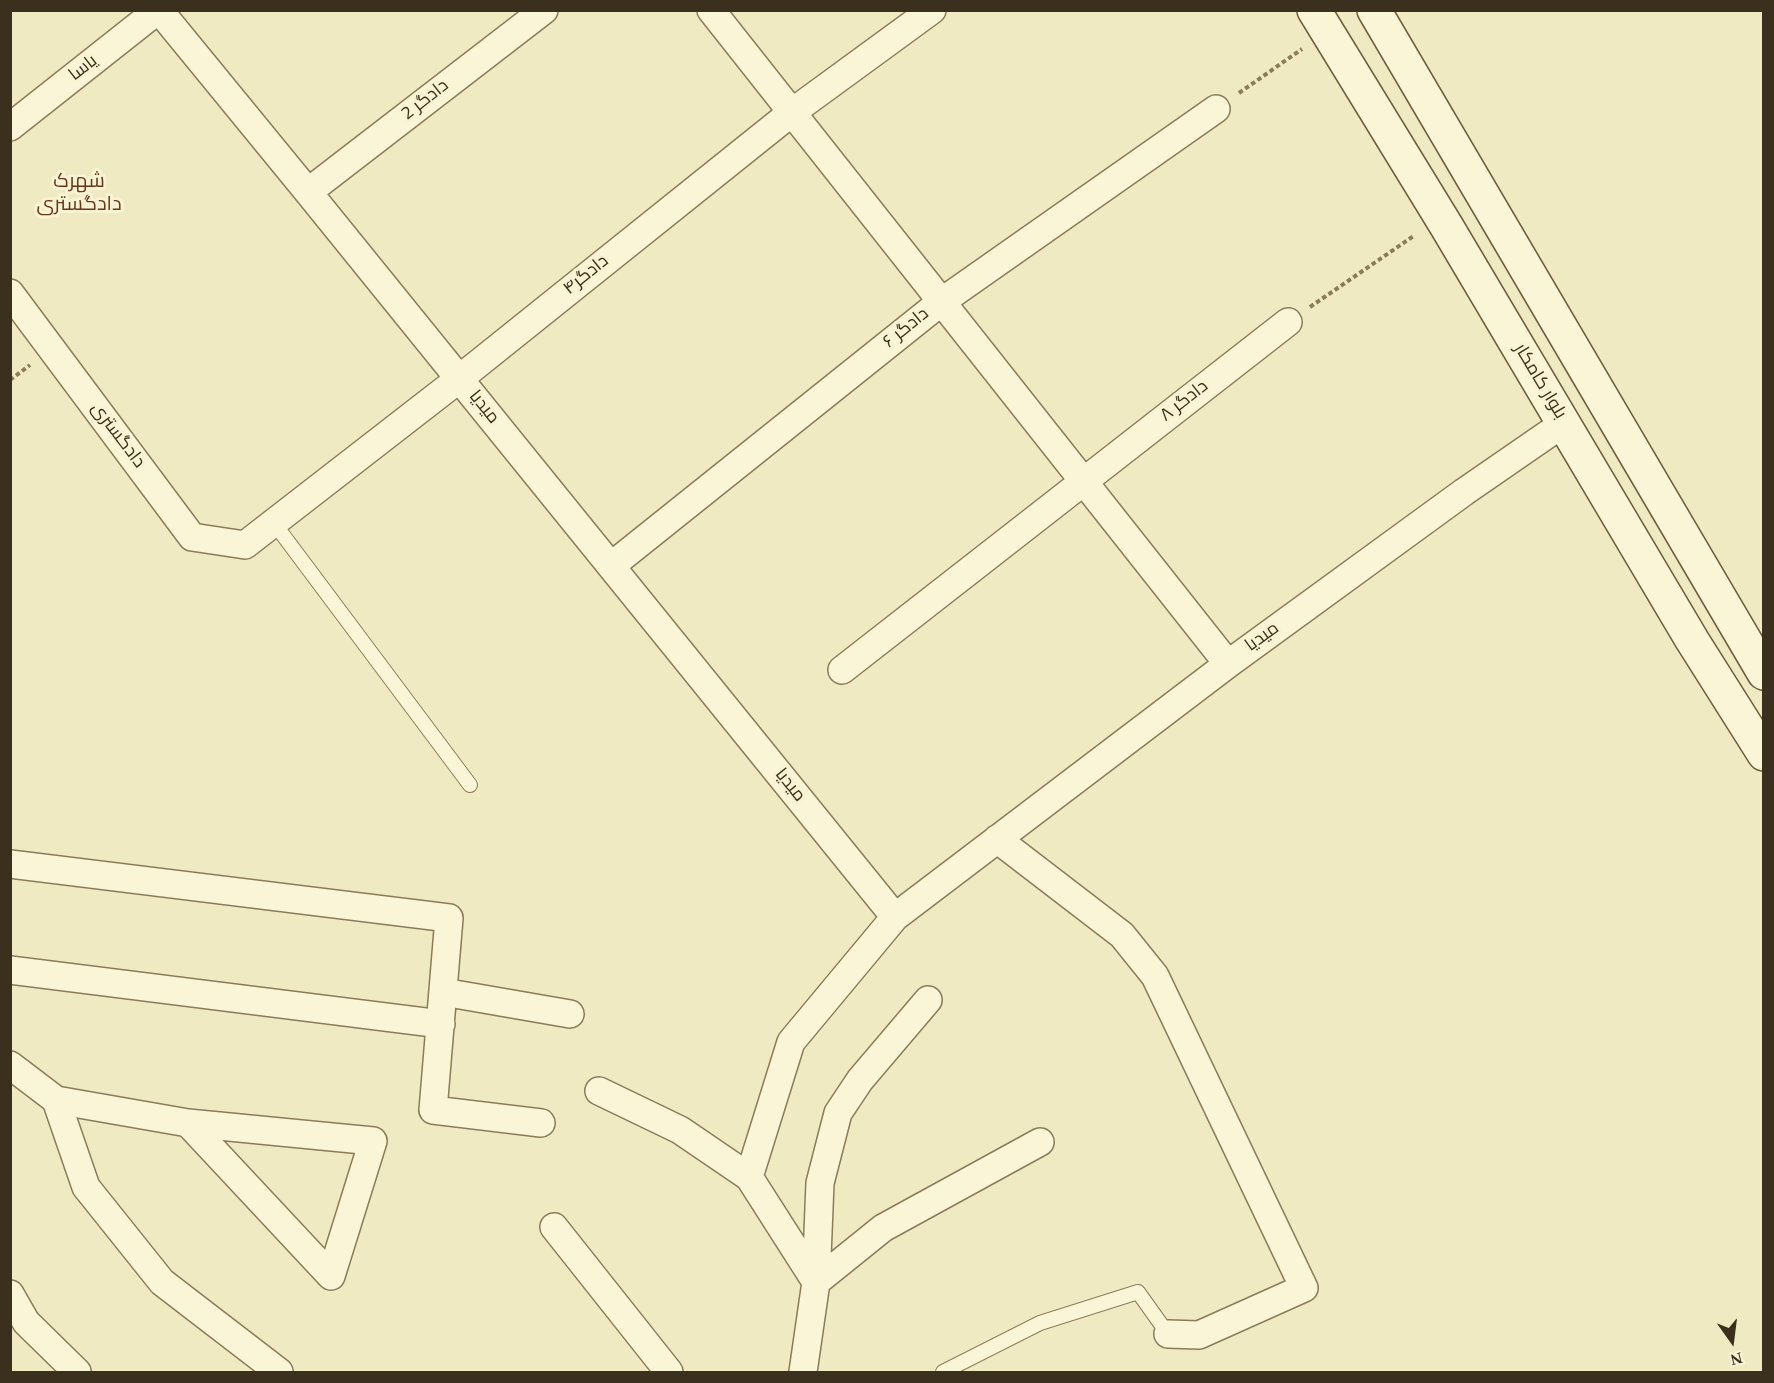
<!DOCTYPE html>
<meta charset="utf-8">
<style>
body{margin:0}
#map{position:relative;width:1774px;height:1383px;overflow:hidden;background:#f0eac3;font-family:Georgia,serif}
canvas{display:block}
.frame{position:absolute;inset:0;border:12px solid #3b301e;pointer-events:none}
.north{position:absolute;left:1702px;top:1311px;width:60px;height:60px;-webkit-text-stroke:4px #f7f3d3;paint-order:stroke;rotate:166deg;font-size:16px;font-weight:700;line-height:24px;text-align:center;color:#3b301e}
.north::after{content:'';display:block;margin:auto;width:21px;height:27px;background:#3b301e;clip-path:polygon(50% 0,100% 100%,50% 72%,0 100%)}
</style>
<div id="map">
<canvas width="1774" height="1383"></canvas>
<div class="frame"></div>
<div class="north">N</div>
</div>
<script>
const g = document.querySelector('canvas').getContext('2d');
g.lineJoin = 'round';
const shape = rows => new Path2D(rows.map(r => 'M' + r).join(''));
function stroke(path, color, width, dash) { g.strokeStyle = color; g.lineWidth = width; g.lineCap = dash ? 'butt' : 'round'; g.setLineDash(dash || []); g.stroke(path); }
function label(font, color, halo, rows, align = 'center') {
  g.font = font + ' Georgia,Cairo,serif'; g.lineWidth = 6; g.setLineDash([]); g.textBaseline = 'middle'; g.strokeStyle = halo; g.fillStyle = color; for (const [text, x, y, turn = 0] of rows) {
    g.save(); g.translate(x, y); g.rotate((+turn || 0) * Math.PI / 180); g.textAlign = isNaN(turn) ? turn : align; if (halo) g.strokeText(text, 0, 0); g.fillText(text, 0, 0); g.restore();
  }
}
const service = shape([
 [274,523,470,785],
 [943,1372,1040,1323,1138,1292,1168,1334]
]);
const minor = shape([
 [159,10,308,192,895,917],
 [711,10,1228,664],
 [10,127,158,10],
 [308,192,544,10],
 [10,293,192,537,245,545,459,379,791,113,932,10],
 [611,566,941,302,1216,109],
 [842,670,1288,322],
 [997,839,1122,935,1155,976,1304,1288,1199,1335,1168,1334],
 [10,864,449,918,433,1110,541,1123],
 [10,970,441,1024],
 [443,992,570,1014],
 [10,1065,56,1100,86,1187,162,1282,279,1372],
 [599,1091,680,1130,749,1177],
 [56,1100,188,1123,373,1141,331,1276,188,1123],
 [554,1227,669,1372],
 [816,1282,820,1183,838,1113,860,1080,928,1000],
 [816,1282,883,1228,1040,1142],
 [10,1294,26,1322,77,1372],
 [803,1372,816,1282,749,1177,791,1042,895,917,1228,664,1464,492,1564,423]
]);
const secondary = shape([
 [1314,10,1447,227,1692,640,1764,754],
 [1374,10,1764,673]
]);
stroke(service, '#8b7c59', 16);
stroke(minor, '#8b7c59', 30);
stroke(secondary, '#6d5d3c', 36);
stroke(shape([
 [1239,93,1302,49],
 [1310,307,1415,235],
 [10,380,30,365]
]), '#8b7c59', 4, [4.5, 3]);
stroke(service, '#faf5d7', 14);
stroke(minor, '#faf5d7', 27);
stroke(secondary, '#faf5d7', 33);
label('18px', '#3b301e', '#f7f3d3', [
 ["یاسا",84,69,-38],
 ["دادگر 2",426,101,-38],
 ["دادگر۴",587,276,-39],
 ["دادگر ۶",907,329,-39],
 ["بلوار کامکار",1539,382,59],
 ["دادگر ۸",1185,402,-38],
 ["میدیا",483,408,51],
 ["دادگستری",117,436,53],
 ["میدیا",1263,638,-36],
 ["میدیا",789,786,51]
]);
label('20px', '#69381b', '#f7f3d3', [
 ["شهرک",79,183],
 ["دادگستری",79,206]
]);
</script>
